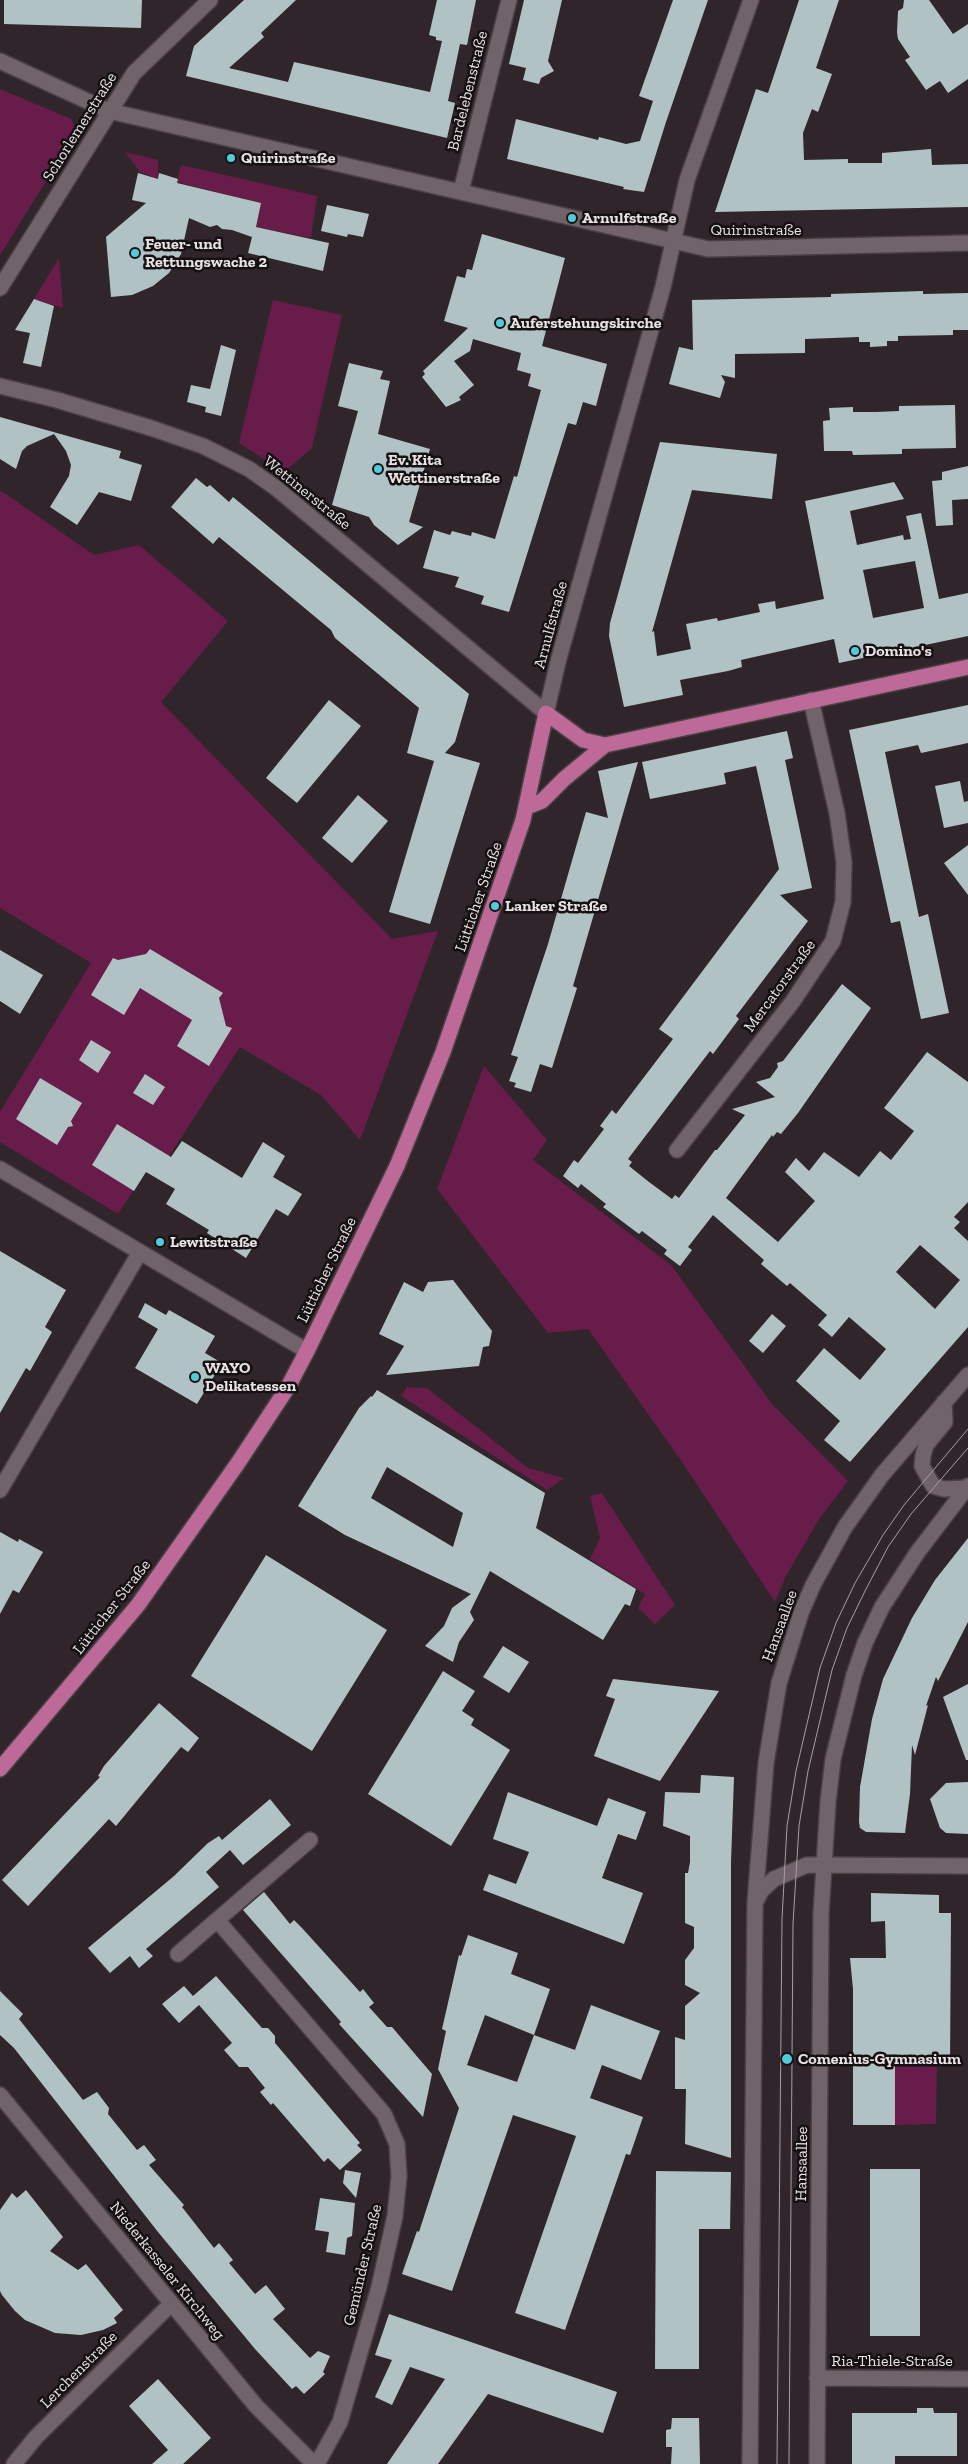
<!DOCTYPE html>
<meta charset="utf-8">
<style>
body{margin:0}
canvas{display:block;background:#30252a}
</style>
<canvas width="968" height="2464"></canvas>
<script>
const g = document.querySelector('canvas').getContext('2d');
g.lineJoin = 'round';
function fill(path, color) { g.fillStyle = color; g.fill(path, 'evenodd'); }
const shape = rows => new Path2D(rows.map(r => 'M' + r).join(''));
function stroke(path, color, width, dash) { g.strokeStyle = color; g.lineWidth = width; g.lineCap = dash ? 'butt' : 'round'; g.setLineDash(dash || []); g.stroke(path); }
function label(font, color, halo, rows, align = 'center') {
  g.font = font + ' "Zilla Slab",serif'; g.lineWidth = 5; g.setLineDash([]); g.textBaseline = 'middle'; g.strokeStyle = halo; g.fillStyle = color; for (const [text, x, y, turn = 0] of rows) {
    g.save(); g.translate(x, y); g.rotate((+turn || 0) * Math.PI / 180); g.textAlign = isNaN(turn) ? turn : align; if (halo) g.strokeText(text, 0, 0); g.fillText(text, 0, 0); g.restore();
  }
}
fill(shape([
 [0,89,71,119,75,127,73,138,0,255],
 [125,152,158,160,158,179,140,172],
 [181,165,317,196,311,238,256,227,261,203,177,182],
 [59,258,63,308,34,299],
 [273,300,342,315,312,448,284,472,239,443],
 [0,490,94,555,139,545,228,621,161,702,392,939,438,931,360,1140,321,1095,240,1047,160,1170,145,1173,118,1214,0,1142,0,1112,91,963,0,908],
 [484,1066,547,1140,533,1160,671,1265,772,1404,848,1481,819,1519,785,1578,775,1602,682,1462,588,1329,548,1333,437,1189],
 [407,1387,427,1388,528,1468,564,1478,547,1490,401,1396],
 [602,1493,675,1605,655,1624,638,1608,645,1594,590,1559,600,1538,590,1496],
 [895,2064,937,2064,936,2124,895,2125]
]), '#671c4a');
fill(shape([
 [4,0,142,0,141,28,4,24],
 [244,0,296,0,261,33,264,37,229,68,288,82,294,62,430,92,442,41,436,40,436,37,429,35,437,0,476,0,467,45,460,44,448,101,455,103,447,138,186,76,194,46],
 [524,0,562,0,548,61,554,71,541,78,539,84,523,80,526,68,509,64],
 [673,0,708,0,666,122,644,192,623,189,624,187,507,159,516,119,598,140,599,137,626,144,640,141,653,101,639,96],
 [799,0,839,0,816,68,832,74,818,112,812,109,803,133,804,160,848,159,848,163,882,163,882,153,931,149,932,165,968,164,968,207,715,212,756,89,768,93],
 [904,0,929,0,953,34,968,24,968,79,948,93,940,81,926,90,905,60,910,57,898,39,897,32,898,11,903,8],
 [138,173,158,179,159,173,178,179,177,183,261,203,256,227,329,243,323,271,248,253,252,237,232,230,222,229,217,225,210,227,189,218,181,254,169,273,153,286,132,295,111,297,106,237,146,203,132,200],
 [327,205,369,214,363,237,348,234,347,237,321,231],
 [482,234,565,258,542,346,607,364,596,406,583,402,576,425,568,423,509,612,481,604,484,596,455,587,459,577,423,568,434,530,450,535,452,531,471,536,472,532,495,539,514,476,517,477,541,390,528,386,531,374,517,370,521,353,473,339,470,351,454,361,474,385,459,397,461,400,446,407,422,377,425,374,423,371,468,328,444,321,457,276,465,278,467,269,472,270],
 [923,291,923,294,968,293,968,330,953,330,953,335,898,336,898,341,887,341,887,346,870,347,870,342,859,342,859,337,805,339,805,353,735,354,735,378,721,375,725,382,720,398,669,384,679,347,693,350,692,300,831,297,831,294],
 [34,299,54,306,41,367,23,363,30,333,15,330],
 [221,345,236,350,221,416,205,412,206,407,187,402,191,385,210,389],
 [349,363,383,371,380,379,390,381,378,434,430,449,409,522,423,527,398,545,374,525,369,517,332,505,358,411,338,406],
 [955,405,956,448,902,449,902,454,853,455,852,451,824,451,823,421,830,420,829,408,853,407,853,412,876,412,899,411,899,406],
 [0,417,121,451,119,458,142,465,131,501,99,492,77,525,50,507,69,476,71,465,66,451,54,434,27,446,22,451,16,469,0,459],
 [660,442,777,454,772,499,692,490,652,632,654,631,657,656,691,649,686,624,717,618,718,621,760,612,758,604,775,601,776,609,824,599,805,501,894,482,904,499,850,511,857,545,903,535,904,540,911,539,906,516,921,513,939,599,968,593,968,636,839,663,834,639,741,660,742,667,728,671,680,680,683,695,624,707,609,636,610,623],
 [915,561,924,608,873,618,863,570],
 [968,466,968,499,952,500,953,525,936,526,932,481,942,480,942,472],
 [196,478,207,487,210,485,229,502,233,497,469,694,455,742,445,753,480,763,430,924,389,912,434,761,407,753,419,708,335,638,331,630,219,537,213,544,171,507],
 [329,700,361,726,297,803,266,778],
 [968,705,968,743,921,753,918,745,885,752,919,917,928,914,949,1013,921,1019,900,921,891,923,849,730],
 [787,731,793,758,785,760,812,888,780,895,808,921,736,1016,739,1019,713,1054,710,1051,628,1159,632,1162,629,1166,649,1182,672,1199,675,1195,679,1198,715,1150,717,1150,745,1115,732,1109,775,1097,756,1082,770,1078,778,1067,777,1063,783,1061,842,984,871,1008,798,1113,781,1134,777,1132,773,1137,772,1135,726,1198,778,1242,815,1201,785,1172,796,1158,809,1171,824,1152,859,1177,880,1151,891,1160,914,1131,884,1108,927,1052,968,1082,968,1202,954,1217,960,1222,954,1228,968,1241,968,1327,850,1462,824,1440,840,1421,796,1381,824,1348,860,1380,886,1349,849,1317,832,1337,818,1325,827,1315,790,1283,787,1286,761,1264,764,1260,713,1215,688,1247,692,1250,680,1266,664,1254,667,1250,642,1231,639,1234,603,1207,606,1204,581,1184,578,1188,563,1176,574,1160,578,1163,604,1129,600,1126,612,1110,616,1114,673,1039,659,1029,779,869,756,766,724,773,726,784,650,799,642,762],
 [920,1245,960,1280,935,1309,896,1272],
 [638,762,573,986,577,988,552,1068,540,1064,531,1092,514,1087,516,1083,509,1081,518,1057,511,1055,548,944,586,812,608,818,598,771],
 [960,781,964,802,968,801,968,823,944,828,935,786],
 [358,795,388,821,352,863,322,838],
 [968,845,968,895,944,863],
 [150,949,223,993,219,998,226,1026,232,1028,209,1066,177,1046,192,1020,140,988,124,1015,91,995,113,958,118,960,146,954],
 [0,950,43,975,20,1014,0,1001],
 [91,1040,111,1052,98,1073,79,1060],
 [145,1074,165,1087,153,1105,133,1093],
 [40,1078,82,1103,71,1121,73,1126,68,1127,57,1145,16,1119],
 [117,1124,171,1157,182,1141,242,1178,263,1142,285,1156,273,1177,302,1194,288,1216,276,1209,246,1258,207,1233,209,1230,166,1204,175,1189,146,1172,134,1191,92,1165],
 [0,1251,66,1290,45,1327,52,1332,30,1371,26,1368,0,1413],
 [453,1280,492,1331,489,1346,483,1347,479,1366,386,1375,404,1346,379,1334,404,1282,423,1292,428,1282],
 [145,1303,166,1315,169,1310,215,1336,205,1353,222,1363,197,1404,135,1368,158,1329,138,1317],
 [772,1314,786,1326,763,1353,749,1341],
 [377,1390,545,1493,536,1528,636,1589,630,1606,625,1604,603,1640,490,1571,470,1612,474,1620,459,1642,453,1662,425,1646,444,1626,452,1608,471,1594,345,1535,298,1506,359,1408,371,1396,372,1397],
 [387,1467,463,1513,453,1547,371,1498],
 [0,1532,18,1542,19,1539,43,1552,19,1593,13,1590,0,1614],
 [968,1538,968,1622,938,1681,936,1677,926,1706,928,1705,915,1755,912,1745,910,1794,905,1833,866,1832,860,1828,859,1822,860,1787,872,1719,883,1679,912,1618,935,1580],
 [266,1555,387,1630,312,1751,191,1676],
 [503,1646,529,1662,509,1693,483,1677],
 [443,1671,475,1691,462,1711,474,1719,471,1725,510,1750,451,1846,368,1794],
 [613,1679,719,1691,660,1781,594,1756,615,1699,606,1696],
 [968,1684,968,1760,966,1760,943,1697],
 [159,1703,199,1738,188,1752,181,1747,116,1826,109,1819,28,1906,2,1880,100,1777,98,1776,104,1766],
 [701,1775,734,1777,731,1862,731,2158,685,2144,686,2089,675,2089,675,2037,685,2040,685,2006,700,1993,685,1985,685,1960,694,1948,694,1927,685,1923,685,1873,688,1873,690,1862,690,1836,663,1826,665,1792,700,1793],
 [968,1782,968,1834,946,1833,940,1828,930,1799,946,1783],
 [508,1792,597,1826,608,1798,646,1812,636,1840,618,1834,602,1878,643,1893,624,1944,483,1890,489,1874,516,1884,529,1852,493,1839],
 [270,1799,291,1825,243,1865,230,1850,206,1872,219,1887,146,1949,153,1956,139,1968,130,1956,110,1973,88,1948,174,1876,208,1843,219,1836,222,1840],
 [264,1892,290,1924,294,1920,302,1928,360,1992,363,1989,374,2003,369,2007,387,2027,392,2027,432,2074,423,2117,339,2024,341,2022,243,1910],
 [871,1893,939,1895,939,1913,951,1913,950,2064,895,2064,895,2125,853,2125,853,1989,850,1958,886,1958,885,1921,871,1922],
 [468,1935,518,1953,511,1974,550,1989,534,2035,575,2050,591,2005,660,2031,641,2080,602,2065,590,2098,643,2117,630,2155,626,2154,565,2330,515,2313,576,2136,513,2115,452,2291,402,2274,417,2231,419,2232,459,2108,438,2069,446,2031,442,2029,459,1955,461,1956],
 [485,2015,534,2035,517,2082,467,2065],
 [216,1976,262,2028,268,2028,275,2036,275,2043,360,2143,357,2145,362,2150,340,2170,328,2158,324,2162,273,2103,271,2105,260,2092,265,2088,248,2067,239,2067,224,2050,232,2043,199,2005,179,2023,162,2004,184,1986,193,1996],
 [0,1991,23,2014,19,2019,83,2100,97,2092,109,2108,108,2114,137,2150,144,2145,156,2160,149,2165,184,2205,182,2207,214,2248,219,2243,233,2260,229,2263,255,2294,266,2285,285,2309,273,2319,310,2358,318,2351,330,2356,323,2372,325,2374,304,2394,296,2386,292,2389,255,2349,158,2232,14,2048,0,2035],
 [870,2169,920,2169,920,2336,870,2336],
 [345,2170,361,2173,356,2198,343,2183],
 [656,2171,731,2172,730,2229,699,2229,699,2369,655,2369],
 [26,2190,63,2237,50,2251,78,2270,86,2264,123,2310,114,2318,117,2323,103,2330,81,2335,55,2333,25,2320,15,2311,2,2295,0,2291,0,2210,12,2193,17,2198],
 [320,2198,355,2203,352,2236,347,2238,345,2255,326,2252,329,2232,315,2230],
 [389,2314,617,2392,603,2433,488,2394,438,2464,387,2464,445,2379,410,2367,392,2405,375,2397,392,2360,375,2355],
 [158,2379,211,2438,183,2464,152,2464,168,2450,129,2406],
 [917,2408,933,2408,934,2413,957,2413,957,2456,895,2456,895,2464,852,2464,852,2413,917,2413],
 [672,2418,699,2418,700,2464,671,2464,672,2447,666,2447,666,2430,671,2429]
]), '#b1c2c4');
const minor = shape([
 [0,61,109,111,708,249,968,243],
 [461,191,509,0],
 [0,288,134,73,210,0],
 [0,386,57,400,151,428,203,446,249,469,276,488,546,713,559,658,663,287,687,180,751,0],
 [677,1150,793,1001,833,941,843,902,844,862,837,813,811,700],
 [0,1169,307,1351],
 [944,1402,945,1422,926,1445,923,1456,922,1466,933,1486,944,1489,967,1488],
 [0,1490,140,1252],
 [310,1840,217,1920,384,2114,397,2144,399,2176,395,2216,379,2287,340,2422,317,2464],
 [756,1901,762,1890,774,1879,807,1865,968,1866],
 [178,1954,217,1920],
 [0,2095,256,2406,314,2464],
 [817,2378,968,2379],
 [14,2464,36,2437,171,2304],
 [750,2464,755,1903,766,1763,779,1683,801,1613,813,1585,845,1527,882,1475,968,1375],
 [817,2464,821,1914,828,1802,833,1759,854,1675,865,1643,882,1607,917,1553,968,1486]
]);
const major = shape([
 [527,807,542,801,564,779,605,745,968,667],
 [0,1769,138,1605,238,1463,288,1387,307,1351,397,1166,443,1052,523,820,546,713,583,740,605,745]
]);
stroke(minor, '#4a4145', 18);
stroke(major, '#4a4145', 18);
stroke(minor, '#71636a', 15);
stroke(major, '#bd6a99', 15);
stroke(shape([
 [777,2464,782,1919,787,1826,796,1771,820,1668,836,1623,855,1583,883,1535,904,1505,968,1429],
 [789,2464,793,1924,799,1826,808,1771,832,1670,847,1628,865,1591,888,1547,911,1514,968,1448]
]), '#a69ea2', 1);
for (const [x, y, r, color] of [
 [231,158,5,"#52cbd9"],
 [572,218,5,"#52cbd9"],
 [135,253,5,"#52cbd9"],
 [500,323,5,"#52cbd9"],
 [378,469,5,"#52cbd9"],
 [855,651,5,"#52cbd9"],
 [495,906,5,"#52cbd9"],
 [160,1242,5,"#52cbd9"],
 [195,1377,5,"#52cbd9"],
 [787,2059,6,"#52cbd9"]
]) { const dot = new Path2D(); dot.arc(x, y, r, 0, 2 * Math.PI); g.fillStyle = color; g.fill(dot); stroke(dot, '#151012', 2); }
label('16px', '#e9e2e5', '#151012', [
 ["Bardelebenstraße",468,91,-76],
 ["Schorlemerstraße",80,127,-58],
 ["Quirinstraße",756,230],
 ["Wettinerstraße",307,493,39],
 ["Arnulfstraße",551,625,-75],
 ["Lütticher Straße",479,897,-71],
 ["Mercatorstraße",780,986,-54],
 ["Lütticher Straße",327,1270,-64],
 ["Lütticher Straße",112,1607,-52],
 ["Hansaallee",780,1626,-70],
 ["Hansaallee",802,2164,-89],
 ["Gemünder Straße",363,2265,-77],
 ["Niederkasseler Kirchweg",167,2271,51],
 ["Ria-Thiele-Straße",892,2361],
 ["Lerchenstraße",79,2370,-45]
]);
label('bold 16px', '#e9e2e5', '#151012', [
 ["Quirinstraße",241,158],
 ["Arnulfstraße",582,218],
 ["Feuer- und",145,244],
 ["Rettungswache 2",145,262],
 ["Auferstehungskirche",510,323],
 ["Ev. Kita",388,460],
 ["Wettinerstraße",388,478],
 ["Domino's",865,651],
 ["Lanker Straße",505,906],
 ["Lewitstraße",170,1242],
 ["WAYO",205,1368],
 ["Delikatessen",205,1386],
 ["Comenius-Gymnasium",798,2059]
], 'left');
</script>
